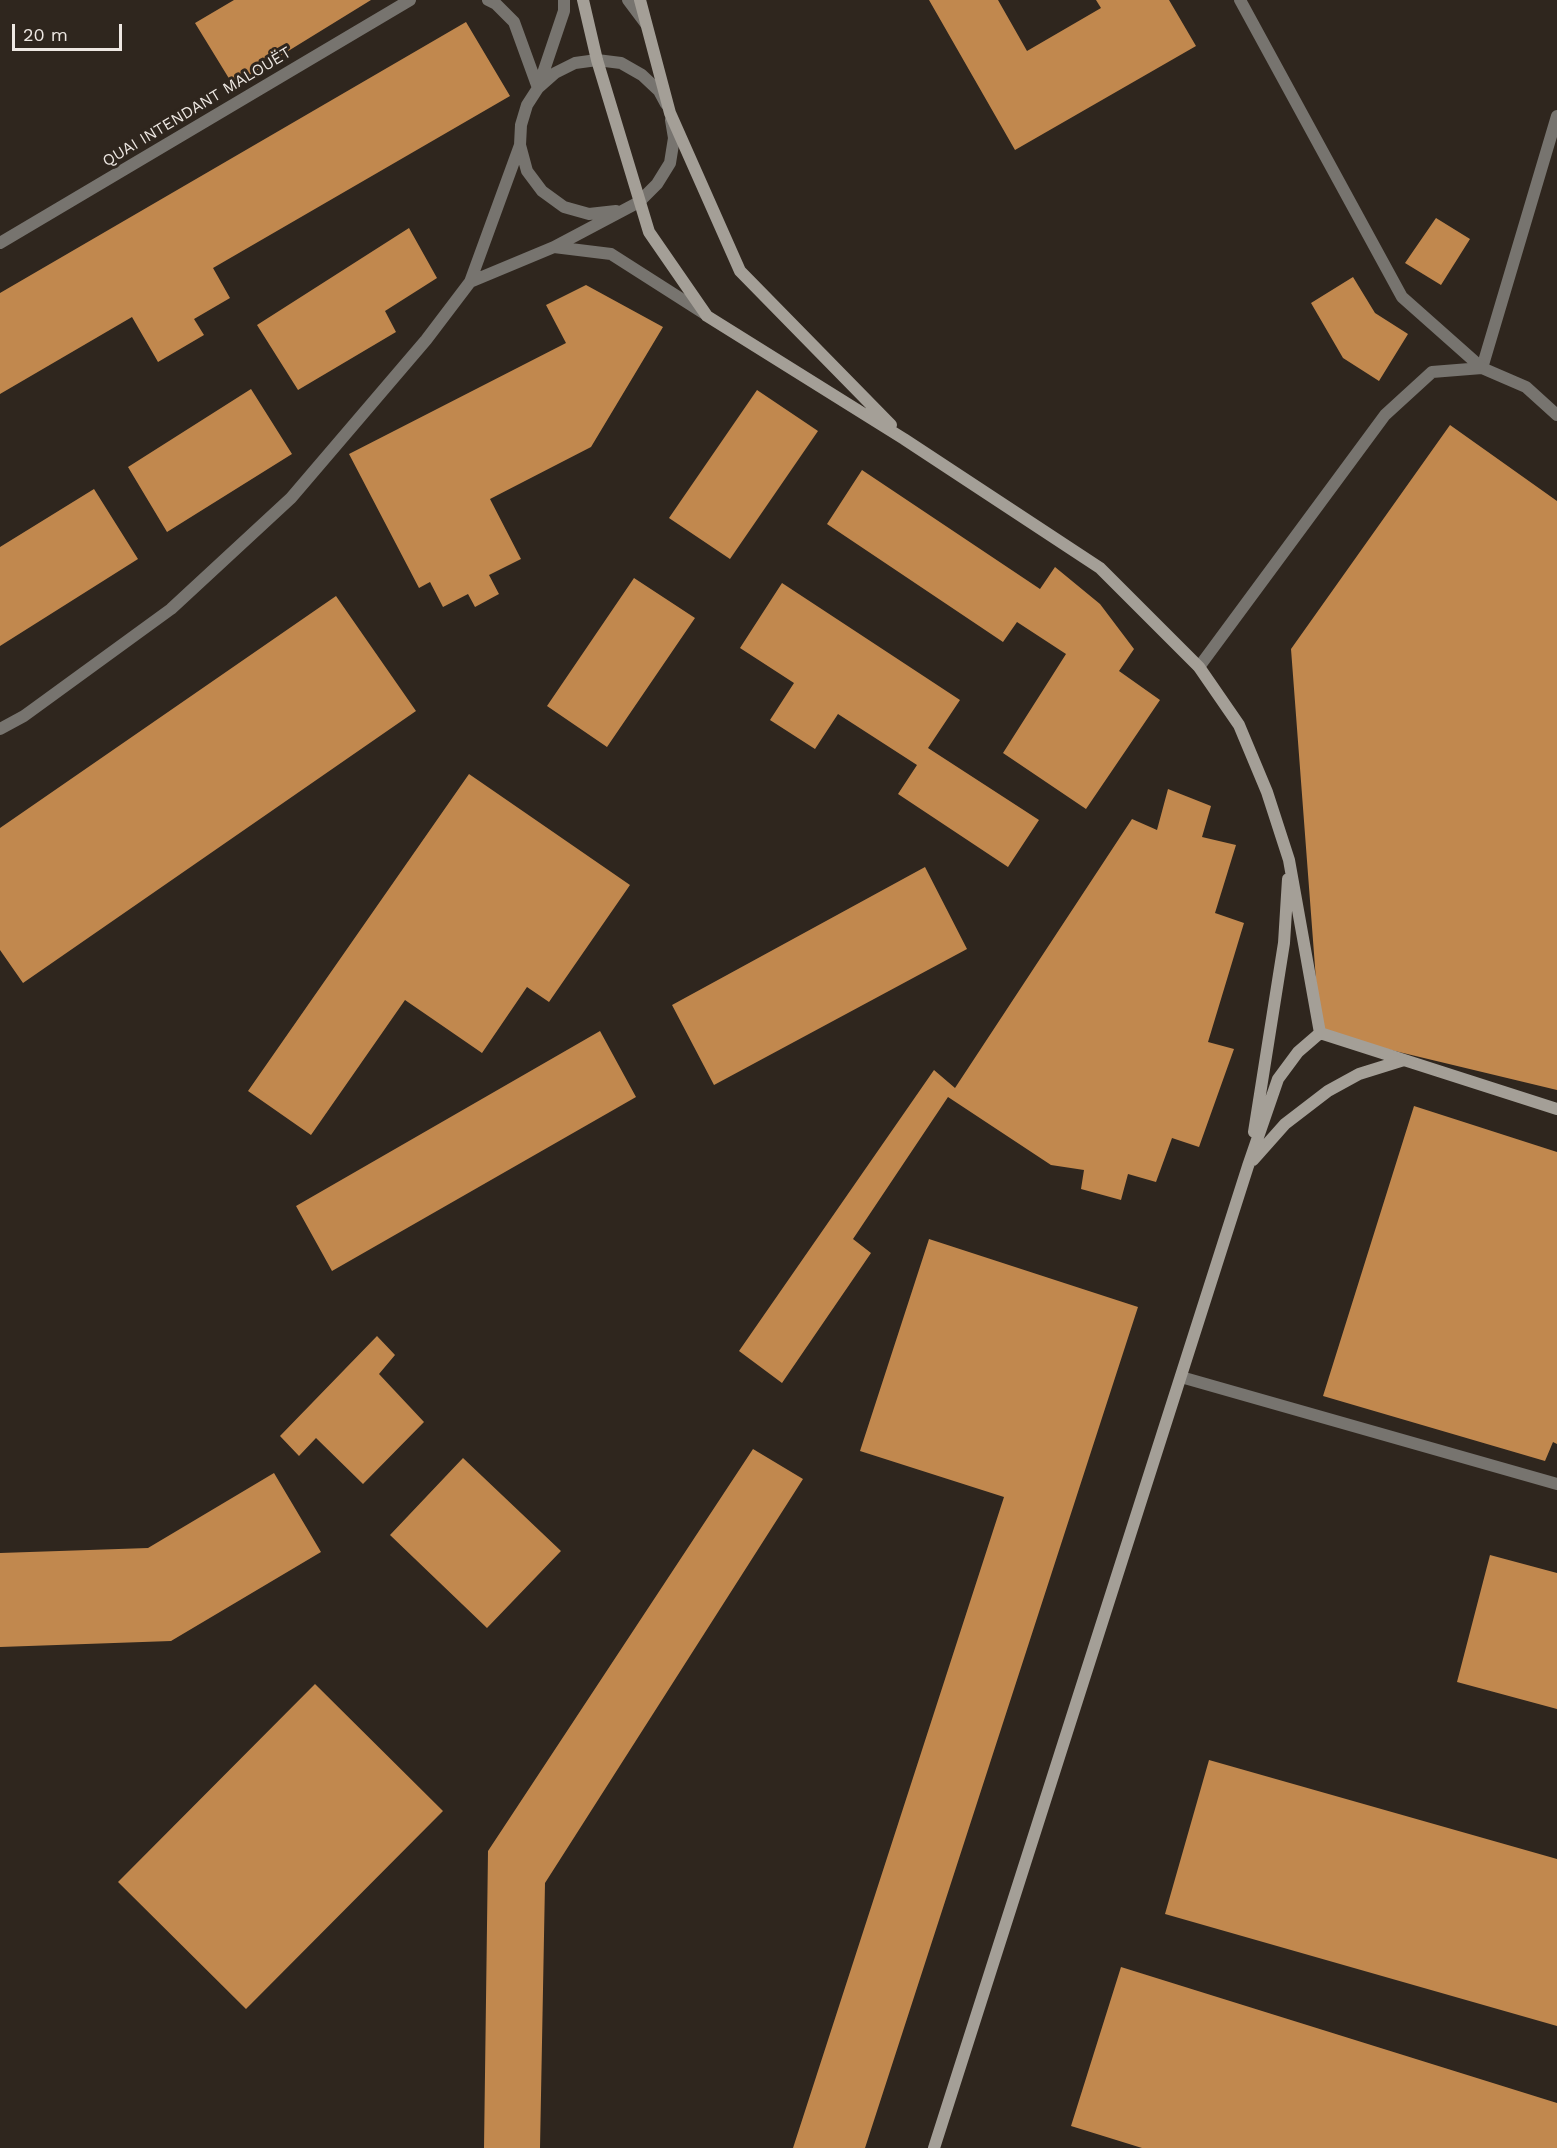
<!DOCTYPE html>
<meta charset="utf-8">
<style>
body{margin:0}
#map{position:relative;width:1557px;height:2148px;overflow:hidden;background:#2f261e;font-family:"Work Sans",sans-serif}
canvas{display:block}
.scale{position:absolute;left:12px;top:24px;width:110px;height:27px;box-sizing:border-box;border:3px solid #eee8e3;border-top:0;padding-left:8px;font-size:18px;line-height:21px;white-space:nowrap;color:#eee8e3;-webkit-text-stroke:4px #2f261e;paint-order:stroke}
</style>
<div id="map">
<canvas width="1557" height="2148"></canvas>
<div class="scale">20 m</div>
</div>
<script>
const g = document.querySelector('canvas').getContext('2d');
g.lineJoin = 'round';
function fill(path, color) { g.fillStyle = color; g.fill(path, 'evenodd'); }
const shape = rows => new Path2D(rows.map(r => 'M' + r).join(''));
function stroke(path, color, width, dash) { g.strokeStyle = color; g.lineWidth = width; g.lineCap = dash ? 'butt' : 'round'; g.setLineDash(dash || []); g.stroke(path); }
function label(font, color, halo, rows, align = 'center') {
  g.font = font + ' "Work Sans",sans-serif'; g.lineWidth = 6; g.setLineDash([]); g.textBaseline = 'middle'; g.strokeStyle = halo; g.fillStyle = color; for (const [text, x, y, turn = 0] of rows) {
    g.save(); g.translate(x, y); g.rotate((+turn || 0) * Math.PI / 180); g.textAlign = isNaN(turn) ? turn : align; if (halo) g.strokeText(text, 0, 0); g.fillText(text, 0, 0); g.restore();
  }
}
fill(shape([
 [234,0,371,0,233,85,195,23],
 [929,0,998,0,1027,51,1101,8,1096,0,1169,0,1196,46,1015,150],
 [466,22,510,96,213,268,230,298,194,319,204,335,158,362,132,317,0,394,0,293],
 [1436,218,1470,239,1441,285,1405,263],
 [409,228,437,278,385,311,396,332,298,390,257,325],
 [1353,277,1375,313,1408,334,1379,381,1343,358,1311,303],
 [586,285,663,327,591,447,490,499,521,559,489,575,499,594,475,607,468,594,443,607,430,582,419,588,349,454,566,343,546,305],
 [251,389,292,454,167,532,128,467],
 [757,390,818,431,730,559,669,518],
 [1450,425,1557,501,1557,1090,1320,1033,1291,649],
 [862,470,1040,589,1055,567,1100,604,1134,649,1119,671,1160,700,1086,809,1003,753,1066,654,1017,622,1003,642,827,524],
 [94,489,138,559,0,646,0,547],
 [634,578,695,618,607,747,547,706],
 [782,583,960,700,928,748,1039,820,1008,867,898,794,917,765,838,714,815,749,770,720,794,683,740,648],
 [336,596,416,711,23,983,0,950,0,828],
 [469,774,630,885,549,1002,527,987,482,1053,405,1000,311,1135,248,1091],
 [1168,789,1211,806,1202,837,1236,845,1215,913,1244,923,1208,1042,1234,1049,1199,1147,1172,1138,1156,1182,1128,1174,1121,1200,1081,1189,1084,1170,1051,1165,948,1097,853,1239,871,1253,782,1383,739,1351,934,1070,955,1088,1132,819,1157,830],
 [925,867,967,949,714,1085,672,1005],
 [600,1031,636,1097,332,1271,296,1206],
 [1414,1106,1557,1152,1557,1444,1553,1442,1545,1461,1323,1396],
 [929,1239,1138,1307,865,2148,793,2148,1004,1497,860,1451],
 [377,1336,395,1355,379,1374,424,1422,363,1484,316,1438,299,1456,280,1436],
 [753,1449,803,1479,545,1883,540,2148,484,2148,488,1851],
 [463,1458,561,1551,487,1628,390,1535],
 [274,1473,321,1552,171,1641,0,1647,0,1553,148,1548],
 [1490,1555,1557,1573,1557,1709,1457,1682],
 [315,1684,443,1811,246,2009,118,1882],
 [1209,1760,1557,1859,1557,2026,1165,1914],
 [1121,1967,1557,2103,1557,2148,1142,2148,1071,2126]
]), '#c1884e');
stroke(shape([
 [1482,368,1557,116]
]), '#77746f', 12);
stroke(shape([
 [488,0,496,4,514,22,538,88],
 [564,0,564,11,538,88,527,105,521,125,520,145,527,171,542,191,564,207,589,214,616,211],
 [628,0,646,24],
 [1240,0,1402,297,1482,368],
 [538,88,555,73,575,63,597,60,621,63,642,75,659,91,666,104],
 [0,243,410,0],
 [554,247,611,254,705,314],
 [470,282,554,247,639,202,657,184,670,163,674,138,671,120],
 [1199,667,1385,415,1432,372,1482,368,1526,387,1557,415],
 [0,729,24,716,171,609,291,498,426,340,470,282,520,145],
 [1181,1377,1557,1484]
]), '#77746f', 12);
stroke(shape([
 [583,0,597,60,649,232,707,316,904,439,1100,568,1199,667,1239,725,1267,792,1289,860,1320,1033],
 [640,0,670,113,740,271,891,425],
 [1320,1033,1557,1109],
 [1254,1132,1284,943,1288,879],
 [1253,1160,1285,1124,1328,1091,1359,1074,1404,1060],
 [934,2148,1248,1166,1278,1079,1298,1052,1320,1033]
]), '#a49f97', 12);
label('16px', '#eee8e3', '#2f261e', [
 ["QUAI INTENDANT MALOUËT",197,107,-31]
]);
</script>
